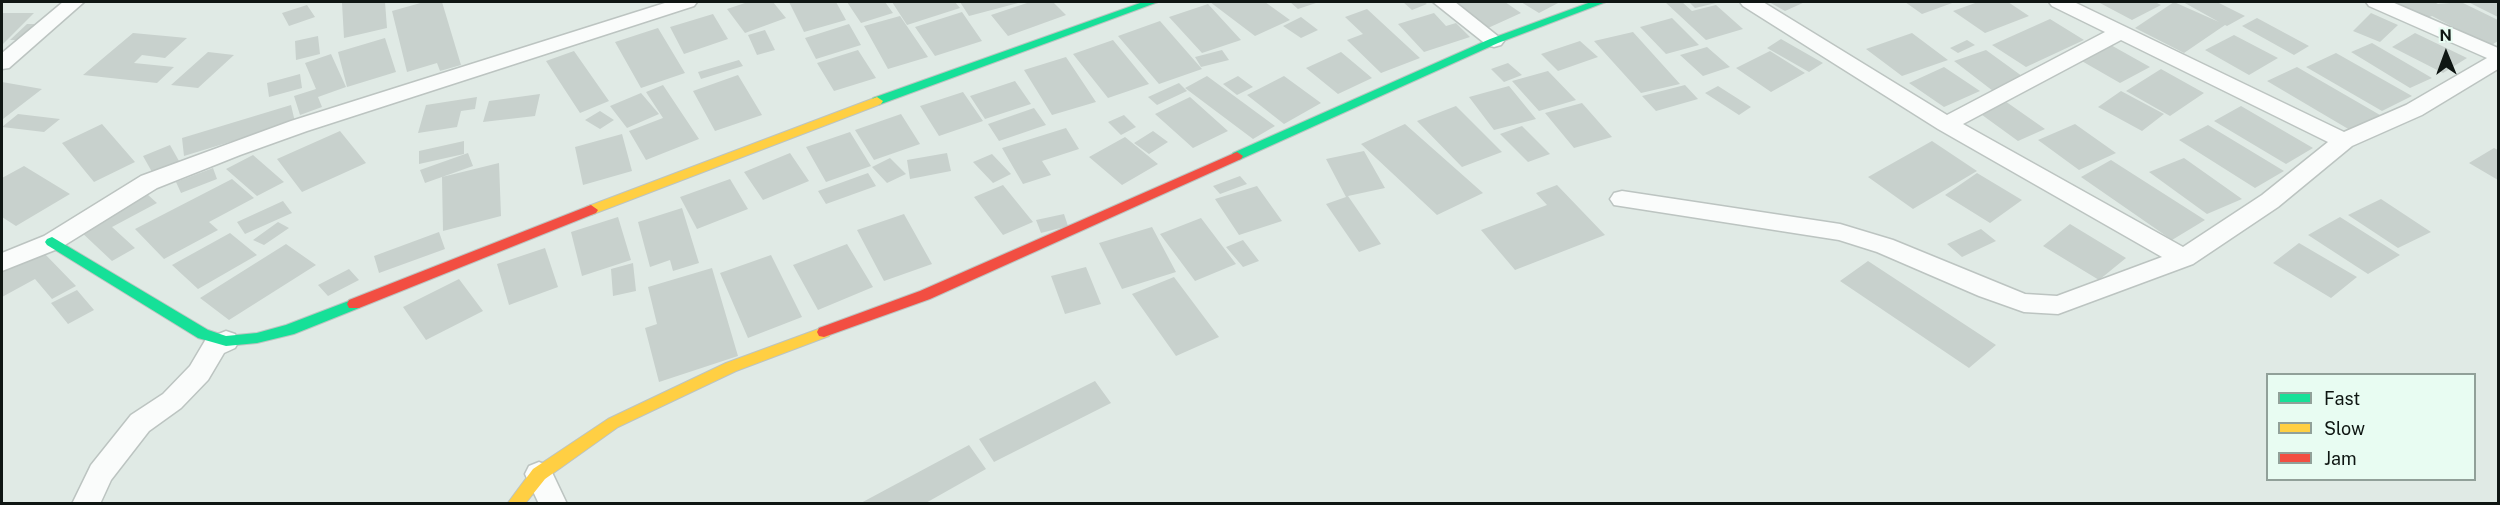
<!DOCTYPE html>
<style>
body{margin:0}
#map{position:relative;width:2500px;height:505px;overflow:hidden;background:#e0eae5;font-family:"Public Sans",sans-serif}
canvas{display:block}
.frame{position:absolute;inset:0;border:3px solid #0f1613;pointer-events:none}
.legend{position:absolute;left:2266px;top:373px;width:210px;height:108px;box-sizing:border-box;background:#e8fcf2;border:2px solid #91a099;margin:0;padding:8px 10px;list-style:none;font-size:18px;color:#0f1613}
.legend li{display:flex;align-items:center;gap:12px;height:30px}
.legend b{width:30px;border:2px solid #91a099}
.north{position:absolute;left:2416px;top:24px;width:60px;height:60px;-webkit-text-stroke:4px #e8fcf2;paint-order:stroke;rotate:359deg;font-size:16px;font-weight:700;line-height:24px;text-align:center;color:#0f1613}
.north::after{content:'';display:block;margin:auto;width:21px;height:27px;background:#0f1613;clip-path:polygon(50% 0,100% 100%,50% 72%,0 100%)}
</style>
<div id="map">
<canvas width="2500" height="505"></canvas>
<div class="frame"></div>
<ul class="legend">
<li><b style="height:8px;background:#16e098"></b>Fast</li>
<li><b style="height:8px;background:#ffcf43"></b>Slow</li>
<li><b style="height:8px;background:#f24e42"></b>Jam</li>
</ul>
<div class="north">N</div>
</div>
<script>
const g = document.querySelector('canvas').getContext('2d');
g.lineJoin = 'round';
function fill(path, color) { g.fillStyle = color; g.fill(path, 'evenodd'); }
const shape = rows => new Path2D(rows.map(r => 'M' + r).join(''));
function stroke(path, color, width, dash) { g.strokeStyle = color; g.lineWidth = width; g.lineCap = dash ? 'butt' : 'round'; g.setLineDash(dash || []); g.stroke(path); }
fill(shape([
 [347,2,385,2,387,28,344,38,342,3],
 [424,2,442,2,461,65,440,71,437,63,407,72,392,11],
 [748,2,773,2,786,18,745,33,727,9],
 [789,2,836,2,846,20,804,32],
 [847,2,885,2,893,13,861,23],
 [892,2,955,2,960,8,907,25],
 [960,2,1022,2,969,16],
 [1030,2,1053,2,1066,15,1008,36,991,15],
 [1210,2,1265,2,1290,20,1255,36],
 [1290,2,1319,2,1298,9],
 [1403,2,1424,2,1427,4,1412,10],
 [1454,2,1505,2,1521,13,1488,28],
 [1521,2,1560,2,1539,13],
 [1665,2,1682,2,1692,11,1716,5,1743,29,1706,40],
 [1689,2,1714,2,1716,3,1695,8],
 [1769,2,1805,2,1785,11],
 [1905,2,1955,2,1922,14],
 [1978,2,2008,2,2029,16,1985,33,1953,11],
 [2098,2,2155,2,2161,5,2132,20],
 [2174,2,2219,22,2183,2,2217,2,2245,16,2227,26,2225,25,2184,53,2135,28],
 [2392,2,2434,2,2438,4,2461,2,2498,20,2498,41,2490,46,2432,16,2425,19],
 [2468,2,2498,2,2498,17],
 [1208,4,1241,40,1202,53,1169,17],
 [307,5,315,17,289,26,282,13],
 [1367,9,1420,58,1381,73,1347,40,1363,34,1345,17],
 [962,12,982,41,935,56,915,27],
 [2,13,34,13,2,45],
 [1434,13,1446,26,1456,23,1470,37,1424,52,1398,24],
 [2371,13,2398,25,2380,42,2353,31],
 [713,14,728,39,684,54,670,27],
 [900,16,928,57,888,69,864,26],
 [1301,17,1318,30,1301,38,1283,26],
 [1672,18,1699,45,1666,54,1640,27],
 [2257,18,2309,46,2294,55,2242,26],
 [2050,19,2084,40,2026,67,1992,45],
 [1160,21,1202,69,1159,84,1118,36],
 [27,24,39,24,22,40,10,40],
 [849,24,861,45,816,59,805,38],
 [658,28,685,73,641,88,615,42],
 [765,30,775,50,757,55,748,35],
 [1633,32,1680,84,1641,93,1594,41],
 [133,33,187,38,165,58,142,55,134,63,174,67,157,83,83,75],
 [1912,33,1948,60,1902,76,1866,49],
 [2415,33,2467,58,2443,73,2392,47],
 [2234,35,2278,58,2249,75,2205,50],
 [318,36,320,54,296,60,295,41],
 [385,38,396,72,347,87,338,52],
 [1781,39,1823,63,1809,72,1767,48],
 [1113,40,1149,84,1108,98,1073,54],
 [1967,40,1975,45,1958,53,1950,48],
 [1580,41,1598,57,1558,71,1541,54],
 [2372,43,2432,78,2410,88,2351,52],
 [2109,44,2150,67,2120,83,2080,60],
 [1707,47,1730,67,1703,76,1680,55],
 [858,50,876,78,834,91,817,63],
 [1222,50,1229,60,1201,67,1195,57],
 [1986,50,2026,79,1993,91,1954,61],
 [574,51,609,101,580,113,546,61],
 [1770,51,1805,73,1771,92,1736,68],
 [208,52,234,55,198,88,171,85],
 [1341,52,1372,78,1338,94,1306,68],
 [2336,53,2412,96,2382,111,2306,67],
 [331,54,346,87,318,97,322,107,300,115,294,96,316,89,305,63],
 [1066,57,1096,102,1052,115,1024,70],
 [739,60,743,66,701,79,698,72],
 [1508,63,1522,75,1504,82,1491,69],
 [1944,67,1980,91,1944,107,1909,83],
 [2297,67,2380,115,2350,130,2267,81],
 [2161,69,2204,93,2170,116,2126,91],
 [1548,71,1576,100,1539,111,1512,81],
 [300,74,302,88,269,97,267,83],
 [738,75,762,115,715,131,693,91],
 [1207,76,1275,126,1253,139,1185,88],
 [1238,76,1253,87,1237,95,1223,84],
 [1284,76,1321,103,1284,124,1247,95],
 [1015,81,1031,104,985,119,970,96],
 [2,82,42,89,3,119],
 [1179,83,1187,91,1157,105,1148,97],
 [663,85,699,139,646,160,629,131,663,118,646,92],
 [1685,85,1698,99,1656,111,1642,96],
 [1509,86,1536,119,1494,130,1469,97],
 [1718,86,1751,107,1739,115,1705,93],
 [2121,91,2164,114,2142,131,2098,107],
 [963,92,983,121,939,136,920,106],
 [641,93,659,114,627,128,610,106],
 [540,94,535,116,483,122,489,101],
 [477,97,475,109,461,111,457,127,418,133,426,105],
 [1190,97,1228,131,1193,148,1155,114],
 [2005,101,2045,129,2018,141,1978,112],
 [1582,103,1612,137,1574,148,1545,113],
 [291,105,295,122,184,156,182,138],
 [1456,106,1502,152,1462,167,1417,121],
 [2241,106,2313,148,2286,164,2214,121],
 [1034,108,1046,125,999,141,988,124],
 [600,111,614,120,600,129,585,120],
 [18,114,60,119,44,132,2,127],
 [901,114,920,144,874,160,855,130],
 [1124,115,1136,127,1121,135,1108,122],
 [102,124,135,162,94,182,62,143],
 [1405,124,1483,193,1437,215,1361,144],
 [2075,124,2116,153,2079,170,2038,140],
 [2208,125,2284,171,2255,188,2179,140],
 [1522,126,1550,154,1528,162,1500,134],
 [1066,128,1079,149,1042,161,1051,175,1023,184,1002,148],
 [340,131,366,163,302,192,277,159],
 [1153,131,1168,142,1149,154,1134,143],
 [850,132,871,166,826,182,806,147],
 [622,134,632,171,583,185,575,147],
 [1125,137,1158,164,1122,185,1089,157],
 [464,141,464,154,419,164,419,151],
 [1932,141,1977,171,1913,209,1868,177],
 [170,145,179,161,152,172,143,156],
 [2494,148,2498,150,2498,180,2469,163],
 [1364,151,1385,188,1348,196,1381,244,1359,252,1326,204,1346,197,1326,159],
 [468,153,473,166,425,183,420,170],
 [790,153,809,181,763,200,744,172],
 [947,153,951,171,910,179,907,160],
 [992,154,1011,174,993,183,973,162],
 [253,155,284,182,257,196,226,169],
 [890,158,906,174,887,183,872,167],
 [2184,158,2242,199,2207,214,2149,172],
 [2111,160,2205,220,2172,240,2081,177],
 [499,163,501,216,443,231,442,177],
 [24,166,70,194,16,226,2,217,2,178],
 [213,168,217,179,181,193,176,182],
 [868,173,876,186,826,204,818,191],
 [1977,173,2022,200,1990,223,1945,195],
 [1240,176,1247,184,1220,194,1213,186],
 [232,179,254,198,209,222,218,230,164,259,135,229],
 [730,179,748,209,697,229,680,197],
 [1003,185,1033,222,1003,235,974,197],
 [1557,185,1605,235,1515,270,1481,230,1547,205,1536,193],
 [1257,186,1282,221,1239,235,1215,199],
 [147,194,157,203,112,227,135,248,112,261,79,230],
 [2381,199,2431,232,2398,248,2348,215],
 [283,201,292,213,245,234,237,222],
 [682,208,699,263,673,271,670,260,650,267,638,222],
 [904,214,932,264,884,281,857,230],
 [1064,214,1068,226,1041,233,1036,220],
 [618,217,631,260,582,276,571,232],
 [2340,217,2400,255,2368,274,2308,235],
 [1201,218,1236,264,1195,281,1160,234],
 [278,222,289,228,264,245,253,240],
 [2070,224,2126,258,2099,280,2043,246],
 [1152,227,1176,272,1122,289,1099,243],
 [1981,229,1996,241,1962,257,1947,244],
 [439,232,445,249,379,273,374,256],
 [230,233,257,255,198,289,172,265],
 [1243,240,1259,261,1243,267,1226,247],
 [2299,243,2357,277,2331,298,2273,263],
 [286,244,316,265,229,320,200,298],
 [847,244,873,287,818,310,793,265],
 [545,248,558,287,509,305,497,264],
 [42,251,76,286,52,299,35,279,2,297,2,272],
 [771,255,802,317,748,338,720,273],
 [1868,261,1996,345,1969,368,1840,281],
 [633,263,636,291,613,296,611,269],
 [1086,267,1101,304,1065,314,1051,276],
 [712,268,738,356,659,382,645,328,657,324,648,287],
 [349,269,359,280,328,296,318,285],
 [1174,277,1219,337,1176,356,1132,294],
 [459,279,483,311,426,340,403,307],
 [77,290,94,310,68,324,51,303],
 [1095,381,1111,403,994,462,979,439],
 [969,445,986,469,924,504,859,504]
]), '#c8d1cd');
const street = shape([
 [63,2,84,2,9,68,2,69,2,53,63,2],
 [668,2,697,2,694,6,307,131,240,155,157,188,60,248,2,271,2,253,44,236,141,176,291,121,668,2],
 [1433,2,1455,2,1504,41,1501,45,1494,47,1487,45,1433,2],
 [1740,2,1763,2,1947,115,2105,32,2052,6,2049,2,2074,2,2344,132,2406,105,2487,58,2369,6,2366,2,2392,2,2498,48,2498,69,2422,115,2352,146,2278,207,2193,264,2058,314,2024,312,1979,296,1877,252,1839,240,1614,205,1610,199,1614,193,1622,191,1840,224,1893,240,2025,294,2057,296,2162,257,1938,129,1743,6,1740,2],
 [2121,40,2328,142,2262,195,2183,247,1963,124,2121,40],
 [226,331,235,334,239,341,235,348,224,353,208,380,181,408,149,431,111,480,100,504,72,504,91,465,131,415,163,394,190,366,206,339,226,331],
 [539,462,549,466,567,504,539,504,525,474,529,466,539,462]
]);
const fast = shape([
 [1143,2,1158,2,881,104,877,105,871,101,873,98,1143,2],
 [1591,2,1606,2,1498,43,1241,159,1237,160,1231,156,1233,153,1490,39,1591,2],
 [52,237,208,330,226,336,257,333,286,325,354,299,359,300,361,304,359,308,294,334,257,343,226,346,198,338,47,245,45,242,47,239,52,237]
]);
const slow = shape([
 [877,97,883,101,881,104,596,213,591,215,584,210,586,207,877,97],
 [824,327,829,328,831,332,829,336,736,371,618,427,545,479,525,504,507,504,533,469,608,419,726,363,824,327]
]);
const jam = shape([
 [1237,152,1243,156,1241,159,930,299,824,337,819,336,817,332,819,328,920,291,1237,152],
 [591,205,598,210,596,213,359,308,349,308,347,304,349,300,591,205]
]);
stroke(street, '#bcc4c1', 3);
stroke(fast, '#bcc4c1', 2);
stroke(slow, '#bcc4c1', 2);
stroke(jam, '#bcc4c1', 2);
fill(street, '#fafcfb');
fill(fast, '#16e098');
fill(slow, '#ffcf43');
fill(jam, '#f24e42');
</script>
